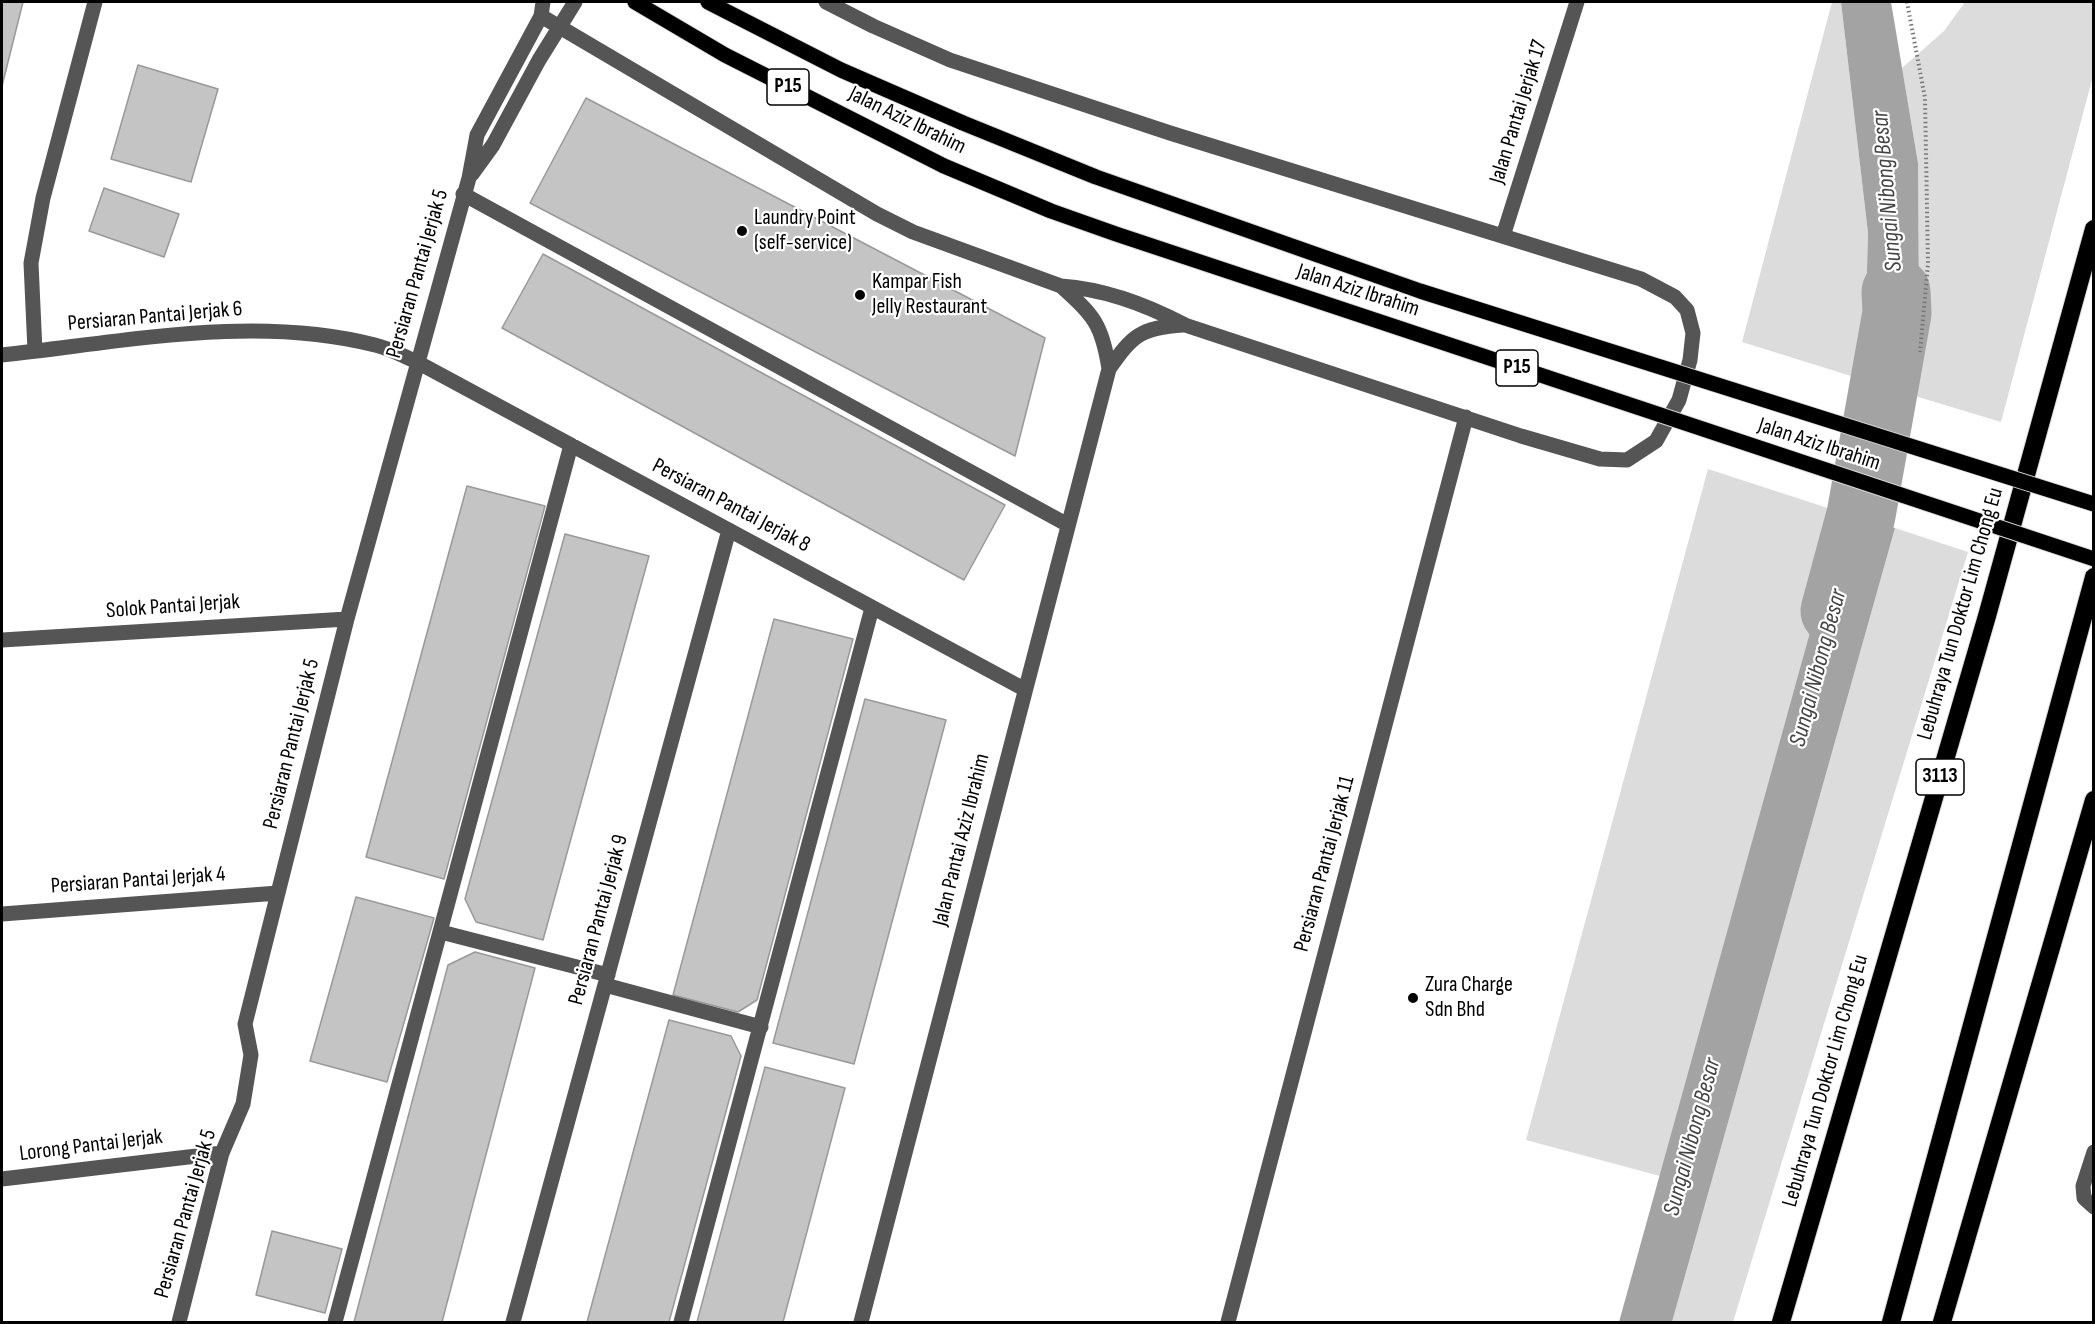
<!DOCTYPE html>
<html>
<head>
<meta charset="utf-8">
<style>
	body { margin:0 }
	#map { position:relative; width:2095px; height:1324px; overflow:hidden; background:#fff; font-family:"Sofia Sans Condensed",sans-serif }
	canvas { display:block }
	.frame { position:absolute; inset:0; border:3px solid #000; pointer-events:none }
</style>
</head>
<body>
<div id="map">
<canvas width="2095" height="1324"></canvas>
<div class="frame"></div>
</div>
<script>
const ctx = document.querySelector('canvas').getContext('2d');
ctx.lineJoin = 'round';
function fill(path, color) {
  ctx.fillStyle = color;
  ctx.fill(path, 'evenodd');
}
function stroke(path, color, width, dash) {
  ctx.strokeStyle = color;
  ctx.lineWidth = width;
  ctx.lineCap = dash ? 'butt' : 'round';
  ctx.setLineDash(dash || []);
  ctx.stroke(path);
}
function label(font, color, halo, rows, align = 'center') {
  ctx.font = font + ' "Sofia Sans Condensed",sans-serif';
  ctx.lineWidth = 4.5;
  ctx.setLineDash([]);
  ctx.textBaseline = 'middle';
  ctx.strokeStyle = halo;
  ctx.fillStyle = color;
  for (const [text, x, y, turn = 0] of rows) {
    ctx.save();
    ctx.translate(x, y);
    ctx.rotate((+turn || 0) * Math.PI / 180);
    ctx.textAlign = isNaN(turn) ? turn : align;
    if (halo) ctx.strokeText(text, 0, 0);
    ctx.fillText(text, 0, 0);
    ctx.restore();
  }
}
const green = new Path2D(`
	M1832,2H1841L1868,233L1864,380L1742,342Z
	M1965,2H2093V76L2001,422L1915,396L1919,313L1918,163L1902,68L1944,31Z
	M1708,469L1843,513L1660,1176L1526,1140Z
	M1895,528L1968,552L1733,1322H1672Z`);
const water = new Path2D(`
	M1841,2H1891L1918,163L1919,313L1915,396L1864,380L1868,233Z
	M1843,513L1895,528L1672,1322H1619Z`);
const river = new Path2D(`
	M1835,611L1861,515L1897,313L1896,292`);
const building = new Path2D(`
	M2,2H23L2,86Z
	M138,65L218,89L191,182L111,159Z
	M586,98L1045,338L1015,456L530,203Z
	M104,188L179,214L164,257L89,231Z
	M543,254L1005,505L964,580L502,328Z
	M467,486L545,506L444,879L366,857Z
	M565,534L649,556L543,940L476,922L465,899Z
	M774,619L853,639L757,1000L738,1012L673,995Z
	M865,699L946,720L854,1064L773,1043Z
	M356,897L434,918L387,1082L310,1061Z
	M475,952L535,968L442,1322H354L448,965Z
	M669,1020L731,1036L741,1056L669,1322H587Z
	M765,1067L845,1088L783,1322H697Z
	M272,1231L342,1249L325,1313L256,1295Z`);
const path = new Path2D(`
	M1907,2L1925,98L1928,264L1920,352`);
const minor = new Path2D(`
	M541,16L877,214L913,232L1061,286C1104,289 1147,305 1185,325L1521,436L1600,459L1627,460L1656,441L1679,400L1690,360L1693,333L1687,310L1675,297L1641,279L1170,133L950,60L873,26L826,2
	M472,174L493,145L539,60L575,2
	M463,194L1068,525
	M1503,236L1577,2
	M1061,286C1094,316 1102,324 1109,369
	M35,351L31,263L43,198L95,2
	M2,355C124,342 254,314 375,345C389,348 403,356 417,362L1024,689
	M2,640L347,619
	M2,914L278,893
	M441,932L608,975
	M605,985L761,1027
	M2094,1152L2083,1186L2084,1198L2094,1207
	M2,1179L222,1153
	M179,1322L222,1153L243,1104L251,1055L245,1024L347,619L469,178L477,135L541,16L543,2
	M335,1322L571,445
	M513,1322L729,530
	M681,1322L872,608
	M861,1322L1109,369C1133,335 1140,328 1183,325
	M1228,1322L1466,417`);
const major = new Path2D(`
	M635,2L725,55L944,166
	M708,2L841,70L963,123`);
const highway = new Path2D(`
	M1781,1322L1987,616L2094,229
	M1891,1322L2094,577
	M1942,1322L2094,800`);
const majorBridge = new Path2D(`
	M963,123L1096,177L1420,291L2094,504
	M944,166L1051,211L1116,234L2094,559`);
const markers = [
	[742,231,6,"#000"],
	[860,295,6,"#000"],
	[1413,998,6,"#000"]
];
const shields = [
	[788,87,42],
	[1517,368,42],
	[1940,777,48]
];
const shieldNames = [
	["P15",788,87],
	["P15",1517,368],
	["3113",1940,777]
];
const streetNames = [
	["Jalan Pantai Jerjak 17",1519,112,-73],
	["Jalan Aziz Ibrahim",907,121,26],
	["Persiaran Pantai Jerjak 5",418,274,-74],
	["Jalan Aziz Ibrahim",1358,291,18],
	["Persiaran Pantai Jerjak 6",155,317,-5],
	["Jalan Aziz Ibrahim",1819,445,18],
	["Persiaran Pantai Jerjak 8",731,506,28],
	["Solok Pantai Jerjak",173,607,-4],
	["Lebuhraya Tun Doktor Lim Chong Eu",1961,614,-74],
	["Persiaran Pantai Jerjak 5",292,744,-76],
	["Jalan Pantai Aziz Ibrahim",962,840,-76],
	["Persiaran Pantai Jerjak 11",1325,864,-75],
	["Persiaran Pantai Jerjak 4",138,881,-4],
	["Persiaran Pantai Jerjak 9",599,920,-75],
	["Lebuhraya Tun Doktor Lim Chong Eu",1826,1081,-74],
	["Lorong Pantai Jerjak",91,1146,-7],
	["Persiaran Pantai Jerjak 5",186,1214,-74]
];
const poiNames = [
	["Laundry Point",754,218],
	["(self-service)",754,243],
	["Kampar Fish",872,282],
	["Jelly Restaurant",872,307],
	["Zura Charge",1425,985],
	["Sdn Bhd",1425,1010]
];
const waterNames = [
	["Sungai Nibong Besar",1888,191,-95],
	["Sungai Nibong Besar",1819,668,-75],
	["Sungai Nibong Besar",1693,1137,-75]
];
fill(green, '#dcdcdc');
fill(water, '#a3a3a3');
stroke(river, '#a3a3a3', 69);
fill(building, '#c4c4c4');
stroke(building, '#999', 1.5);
stroke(major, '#dbdbdb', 17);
stroke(highway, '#dbdbdb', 20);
stroke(path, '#777', 4, [1.5, 3]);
stroke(minor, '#555', 15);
stroke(major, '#000', 15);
stroke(highway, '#000', 18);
stroke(majorBridge, '#dbdbdb', 17, []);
stroke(majorBridge, '#000', 15);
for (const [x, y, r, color] of markers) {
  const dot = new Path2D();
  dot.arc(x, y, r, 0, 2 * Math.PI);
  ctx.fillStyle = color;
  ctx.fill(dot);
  stroke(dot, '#fff', 2);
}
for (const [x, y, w] of shields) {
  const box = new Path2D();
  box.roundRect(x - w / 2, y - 18, w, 36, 4.5);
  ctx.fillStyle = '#fff';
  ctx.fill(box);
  stroke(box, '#000', 1.5);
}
label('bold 21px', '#000', null, shieldNames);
label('22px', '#000', '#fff', streetNames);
label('22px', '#000', '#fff', poiNames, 'left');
label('italic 24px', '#444', '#fff', waterNames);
</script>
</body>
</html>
